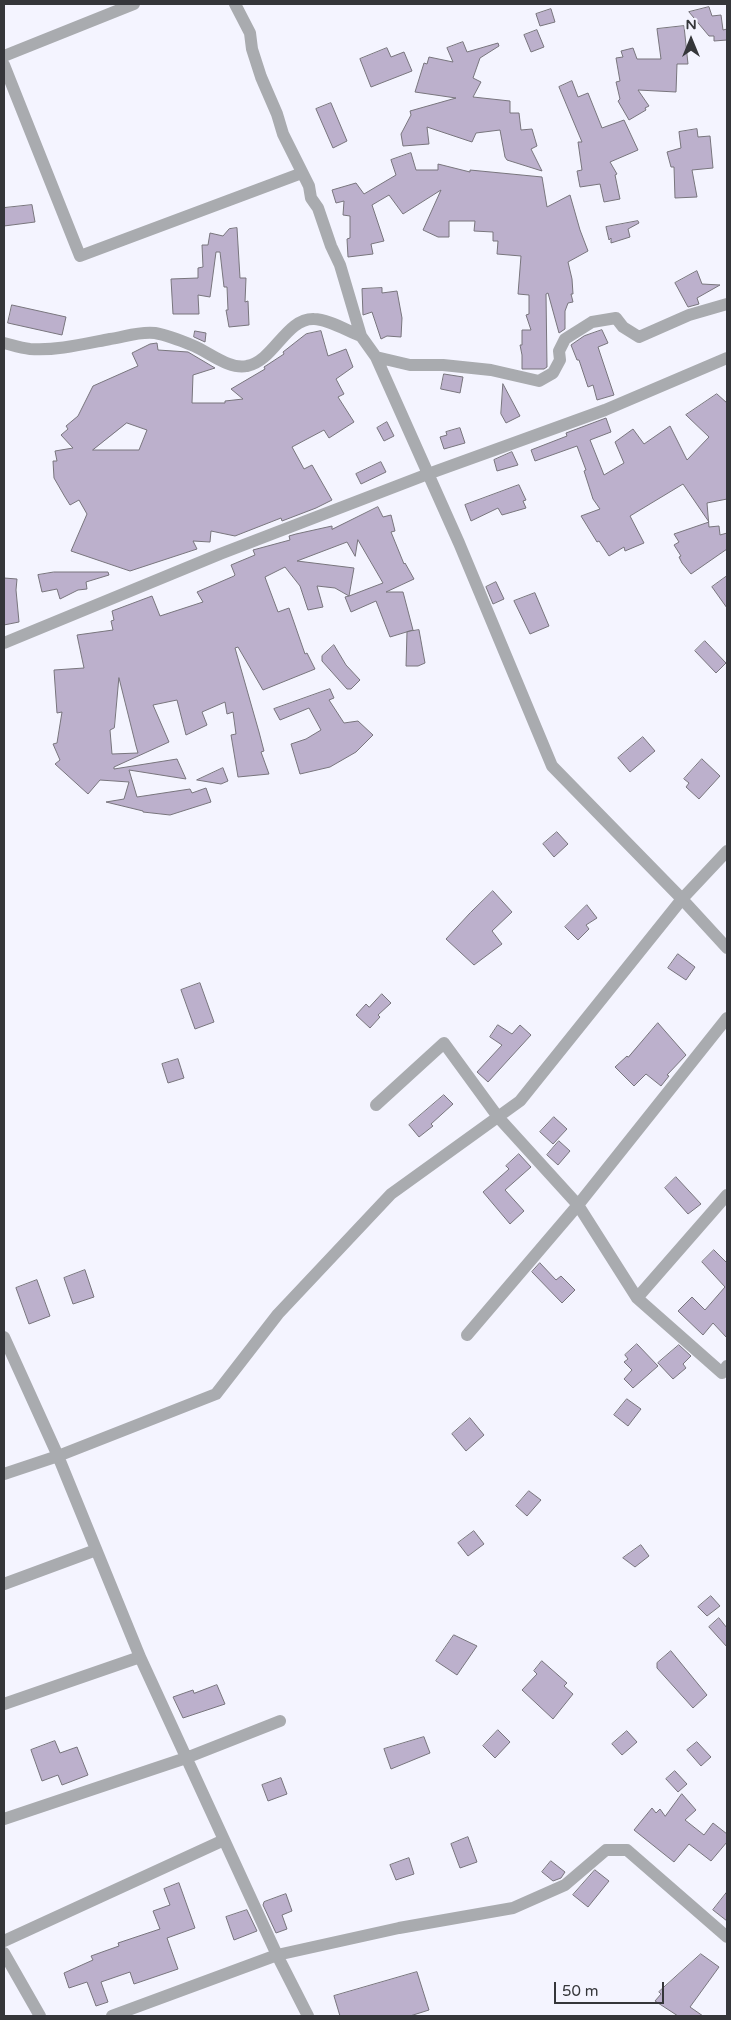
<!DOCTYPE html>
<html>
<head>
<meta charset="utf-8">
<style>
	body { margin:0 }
	#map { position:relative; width:731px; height:2020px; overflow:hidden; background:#f4f4ff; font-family:"Varela Round",sans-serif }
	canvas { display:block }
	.frame { position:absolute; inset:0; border:5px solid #35363a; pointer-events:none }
	.north { position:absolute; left:666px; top:15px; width:50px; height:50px; -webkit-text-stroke:4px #f4f4ff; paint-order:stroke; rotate:0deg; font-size:14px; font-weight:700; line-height:20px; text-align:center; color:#35363a }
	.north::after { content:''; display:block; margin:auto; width:18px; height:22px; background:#35363a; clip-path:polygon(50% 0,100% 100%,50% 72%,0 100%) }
	.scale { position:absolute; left:554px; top:1982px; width:110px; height:22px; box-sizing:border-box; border:2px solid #35363a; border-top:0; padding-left:6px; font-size:15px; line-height:18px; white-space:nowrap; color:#35363a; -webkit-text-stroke:4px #f4f4ff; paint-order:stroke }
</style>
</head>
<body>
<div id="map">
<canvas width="731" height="2020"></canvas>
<div class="frame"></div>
<div class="north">N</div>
<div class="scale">50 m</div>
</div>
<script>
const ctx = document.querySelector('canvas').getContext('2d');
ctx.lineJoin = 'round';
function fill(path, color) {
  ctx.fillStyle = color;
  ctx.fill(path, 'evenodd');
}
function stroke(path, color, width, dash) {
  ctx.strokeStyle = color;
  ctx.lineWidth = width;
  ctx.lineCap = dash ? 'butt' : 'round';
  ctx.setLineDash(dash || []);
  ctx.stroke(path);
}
const building = new Path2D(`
	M709,7L712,16L721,15L723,30L727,29V40L714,41V36H709L689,12Z
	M551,9L555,22L540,26L536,14Z
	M684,26L688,64H677L676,92L638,90L649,106L645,108L646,110L629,120L618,101L620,99L616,82L620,81L616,58L623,57L621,51L633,48L637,59H661L657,29Z
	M537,30L544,47L531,52L524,35Z
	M463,42L467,52L498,43L499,46L480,58L473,78L481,82L473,97L510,101V113H519L521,130L532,129L537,146L531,149L542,171L507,160L505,157L500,130L476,133L472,142L427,127L429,144L403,146L401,134L411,115L410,111L456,98L415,92L424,63L427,64L429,57L453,62L447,48Z
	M387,48L391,57L404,52L412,71L371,87L360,59Z
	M572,81L578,97L588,93L602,128L624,120L638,150L610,162L617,174L615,175L620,199L604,202L600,184L580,187L577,171L582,170L578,142H582L559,87Z
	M331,103L347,141L333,148L316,109Z
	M697,129L698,137L710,136L713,168L692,170L697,197L675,198L674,167H671L667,152L681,148L679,132Z
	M411,153L416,170H438V164L470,172V170L542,177L547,207L570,195L580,230L588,251L568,262L572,279L573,294H571L573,302L568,303L565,311V329L559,333L548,293L546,294L547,367L544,369H522V355L520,345H522V330H531L526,315L529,314V295L518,294L521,256L497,254L498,241H493V232L474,231L475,221H449V237H438L423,230L441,190L403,214L389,195L372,205L384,241L371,244L373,254L348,257L347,239L350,238V216L343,215L344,201L336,203L332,190L356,183L364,194L396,175L391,160Z
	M32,205L35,222L4,226V208Z
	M638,221L639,223L628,229L630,237L611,243V238L609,240L606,227Z
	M237,228L240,278H246L245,302L248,301L249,325L229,327L226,310H228L227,287H224L220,252H216L210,297L198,295L199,314H173L171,279L198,278V268L203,267L202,245H208L210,233L223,236L229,229Z
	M697,271L702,284L720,285L697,298L699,304L688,307L675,283Z
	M382,288V293L397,291L402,318L401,337L387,336L381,339L372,312L363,315L362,289Z
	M12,305L66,317L62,335L8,323Z
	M602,330L608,343L598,347L614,395L597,400L593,385L588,387L579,360H577L571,345L584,336Z
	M195,331L206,333L205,342L194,337Z
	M321,331L328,356L346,349L353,367L336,379L344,394L338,397L354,422L329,438L324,430L292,447L304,469L312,465L332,500L316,508L282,521L281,518L235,536L211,531L210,542L193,541L197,549L130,571L71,551L87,514L79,500L70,505L65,497L54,478L53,461H57L55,451L73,448L61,435L68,429L66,426L78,416L93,386L138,366L132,353L150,344L157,343L158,350L188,352L215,368L193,375L192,403H225V401L243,399L231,389L265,369L264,367L284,354L283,352L306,334ZM127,423L147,430L139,450H93Z
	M444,374L463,377L460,393L441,389Z
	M503,384L520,416L506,423L501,414Z
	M717,394L727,403V499L707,503L709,527L719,526L720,535L727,533V549L691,574L682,563L679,557L681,556L674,545L679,542L674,534L709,522L683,484L630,516L644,543L625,551L624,547L609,556L599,541L597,542L581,516L600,509L593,499L584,471L586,470L577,446L535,461L531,450L567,436L566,433L606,418L611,432L590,440L604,475L624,463L615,442L633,429L644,444L670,426L687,460L709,437L686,415Z
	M387,422L394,436L384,441L377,428Z
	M460,428L465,443L444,449L440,437L447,435L446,432Z
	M512,452L518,465L497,471L494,460Z
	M381,462L386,472L361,484L356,474Z
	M519,485L526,500L523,501L526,508L502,515L498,508L471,521L465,505Z
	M378,507L383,517L391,515L395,531L391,532L404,564L405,563L414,579L386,592H403L413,630L390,637L376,601L351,612L345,597L349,596L335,588L317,586L323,607L308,610L300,586L285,567L265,577L266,580L278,612L289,608L305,654L307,653L315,669L263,690L238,647L235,648L259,732L264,751L261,752L269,774L238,777L231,735L236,734L233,712L227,714L225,702L202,712L207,725L186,735L177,700L153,705L169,742L114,767V769L177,759L186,779L129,770L137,797L190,789L192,793L206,788L211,802L170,815L143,812V811L106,802L124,799L129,782L100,780L88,794L55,764L60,760L53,744L57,743L62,712L57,713L54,670L84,668L77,635L113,630L111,621L114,620L112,611L152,596L160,616L203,602L197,592L234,576L235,575L231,565L255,555L253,550L290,540L289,536L296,534L332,526V529ZM358,540L383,583L349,596L354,568L297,561L347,542L355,556ZM119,678L136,746L138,753L112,754L110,730L114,728Z
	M54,572H108L109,575L86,582L87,589L78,590L60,599L57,589L42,592L38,575Z
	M727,576V608L712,587Z
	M4,578L17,579L16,590L19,622L4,625Z
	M496,582L504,599L493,604L486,587Z
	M535,593L549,626L530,634L514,601Z
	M419,630L425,663L418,666H406L407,632Z
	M705,641L726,663L716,673L695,651Z
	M334,645L346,665L360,680L351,689H347L322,661V656Z
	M330,689L334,698L329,700L344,723L358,721L373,735L356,752L330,767L300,774L291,744L306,739L321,730L309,708L280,720L274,709Z
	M643,737L655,751L630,772L618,758Z
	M702,759L720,776L699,799L686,787L689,783L684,779Z
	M223,768L228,781L221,784L197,780Z
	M557,832L568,844L554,857L543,844Z
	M493,891L512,912L492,931L502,944L474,965L446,939L470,913Z
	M587,905L597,918L586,925L589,929L578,940L565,927Z
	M678,954L695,967L686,980L668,968Z
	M200,983L214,1022L195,1029L181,990Z
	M382,994L391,1003L378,1015L380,1017L370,1028L356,1015L366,1004L369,1007Z
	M658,1023L686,1055L667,1075L669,1076L661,1086L646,1074L634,1086L615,1067L627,1056L628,1057Z
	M498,1025L512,1034L520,1025L531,1035L488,1082L477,1072L502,1045L490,1037Z
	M178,1059L184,1078L168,1083L162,1064Z
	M444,1095L453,1104L431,1124L433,1126L419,1137L409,1125Z
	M554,1117L567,1129L553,1144L540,1132Z
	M559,1141L570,1151L558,1165L547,1155Z
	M519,1154L531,1167L505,1190L524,1211L510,1224L483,1192L509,1169L506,1166Z
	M676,1177L701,1204L688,1214L665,1188Z
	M714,1250L727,1263V1338L713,1323L703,1335L678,1311L692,1297L705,1310L725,1287L702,1262Z
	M540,1263L556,1280L561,1276L575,1290L562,1303L532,1272Z
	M85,1270L94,1297L73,1304L64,1278Z
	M37,1280L50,1316L29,1324L16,1288Z
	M637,1344L658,1366L633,1388L624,1379L632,1370L624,1362L628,1359L625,1355Z
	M679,1345L691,1356L683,1364L686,1368L673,1379L658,1363Z
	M627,1399L641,1409L628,1426L614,1415Z
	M470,1418L484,1435L466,1451L452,1434Z
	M529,1491L541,1500L527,1516L516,1506Z
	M474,1531L484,1544L468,1556L458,1543Z
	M641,1545L649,1556L635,1567L623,1558Z
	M711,1596L720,1606L707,1616L698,1607Z
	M719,1618L727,1628V1647L709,1627Z
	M454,1635L477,1646L457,1675L436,1661Z
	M671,1651L707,1695L693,1708L657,1668V1663Z
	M542,1661L567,1683L564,1686L573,1694L553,1719L522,1690L537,1674L534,1671Z
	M217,1685L225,1704L183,1718L173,1697L193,1690L194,1693Z
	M498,1730L510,1742L495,1758L483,1746Z
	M627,1731L637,1742L622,1755L612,1744Z
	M424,1737L430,1753L391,1769L384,1749Z
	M55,1741L60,1753L77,1747L88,1775L62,1785L58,1775L42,1781L31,1750Z
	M697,1742L711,1757L701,1766L687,1750Z
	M675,1771L687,1784L678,1792L666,1779Z
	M281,1778L287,1794L268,1801L262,1785Z
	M682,1794L696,1810L685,1820L704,1835L713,1823L727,1834V1842L711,1861L689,1844L674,1862L634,1830L652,1808L656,1813L660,1809L665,1816Z
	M468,1837L477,1862L460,1868L451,1844Z
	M409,1858L414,1874L396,1880L390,1865Z
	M551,1861L565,1872L561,1878L553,1881L542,1872Z
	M595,1870L609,1881L588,1907L573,1895Z
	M179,1883L195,1928L167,1938L178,1969L134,1984L130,1972L101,1982L108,2002L96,2006L87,1982L69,1988L64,1973L93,1960L91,1956L119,1946L118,1943L160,1929L153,1911L170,1905L164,1889Z
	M727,1892V1921L713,1910Z
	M286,1894L292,1911L282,1915L287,1929L276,1933L263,1905L264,1902Z
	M247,1910L257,1931L234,1940L226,1917Z
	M701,1954L719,1967L690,2007L703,2016H678L655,2001L661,1994L659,1992Z
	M417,1972L429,2010L410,2016H340L334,1996Z`);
const minor = new Path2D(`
	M235,4L250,33L252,49L261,77L277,114L283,134L309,186L311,198L318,208L331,246L340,265L361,336L376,357L410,365H443L491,370L539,381L553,373L560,360L559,351L565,339L592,322L616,318L623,327L639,337L689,315L727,304
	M4,56L134,4
	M4,65L80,256L302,173
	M4,343C12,345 21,348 30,349C56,351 84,344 110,339C124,337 140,331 155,333C167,335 182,341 194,346C210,353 230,370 247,366C274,361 286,318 314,319C327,319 348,331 361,336
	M4,643L220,554L428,474L605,410L727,358
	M727,851L682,899L727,948
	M376,1105L444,1043L498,1117L578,1205L637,1298L722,1373L727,1366
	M637,1298L727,1195
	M467,1335L578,1205L727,1018
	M4,1337L58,1456L140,1657L277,1955L399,1928L513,1908L565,1885L606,1850H627L727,1937
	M4,1474L58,1456L216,1394L278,1314L391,1194L520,1101L682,899L552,766L459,543L376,357
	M4,1584L96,1550
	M4,1704L140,1657
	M4,1819L186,1758L280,1721
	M4,1941L224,1840
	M4,1953L40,2016
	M112,2016L277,1955L308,2016`);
fill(building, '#bcb0cc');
stroke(building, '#78757d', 1);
stroke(minor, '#a9abaf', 12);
</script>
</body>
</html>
